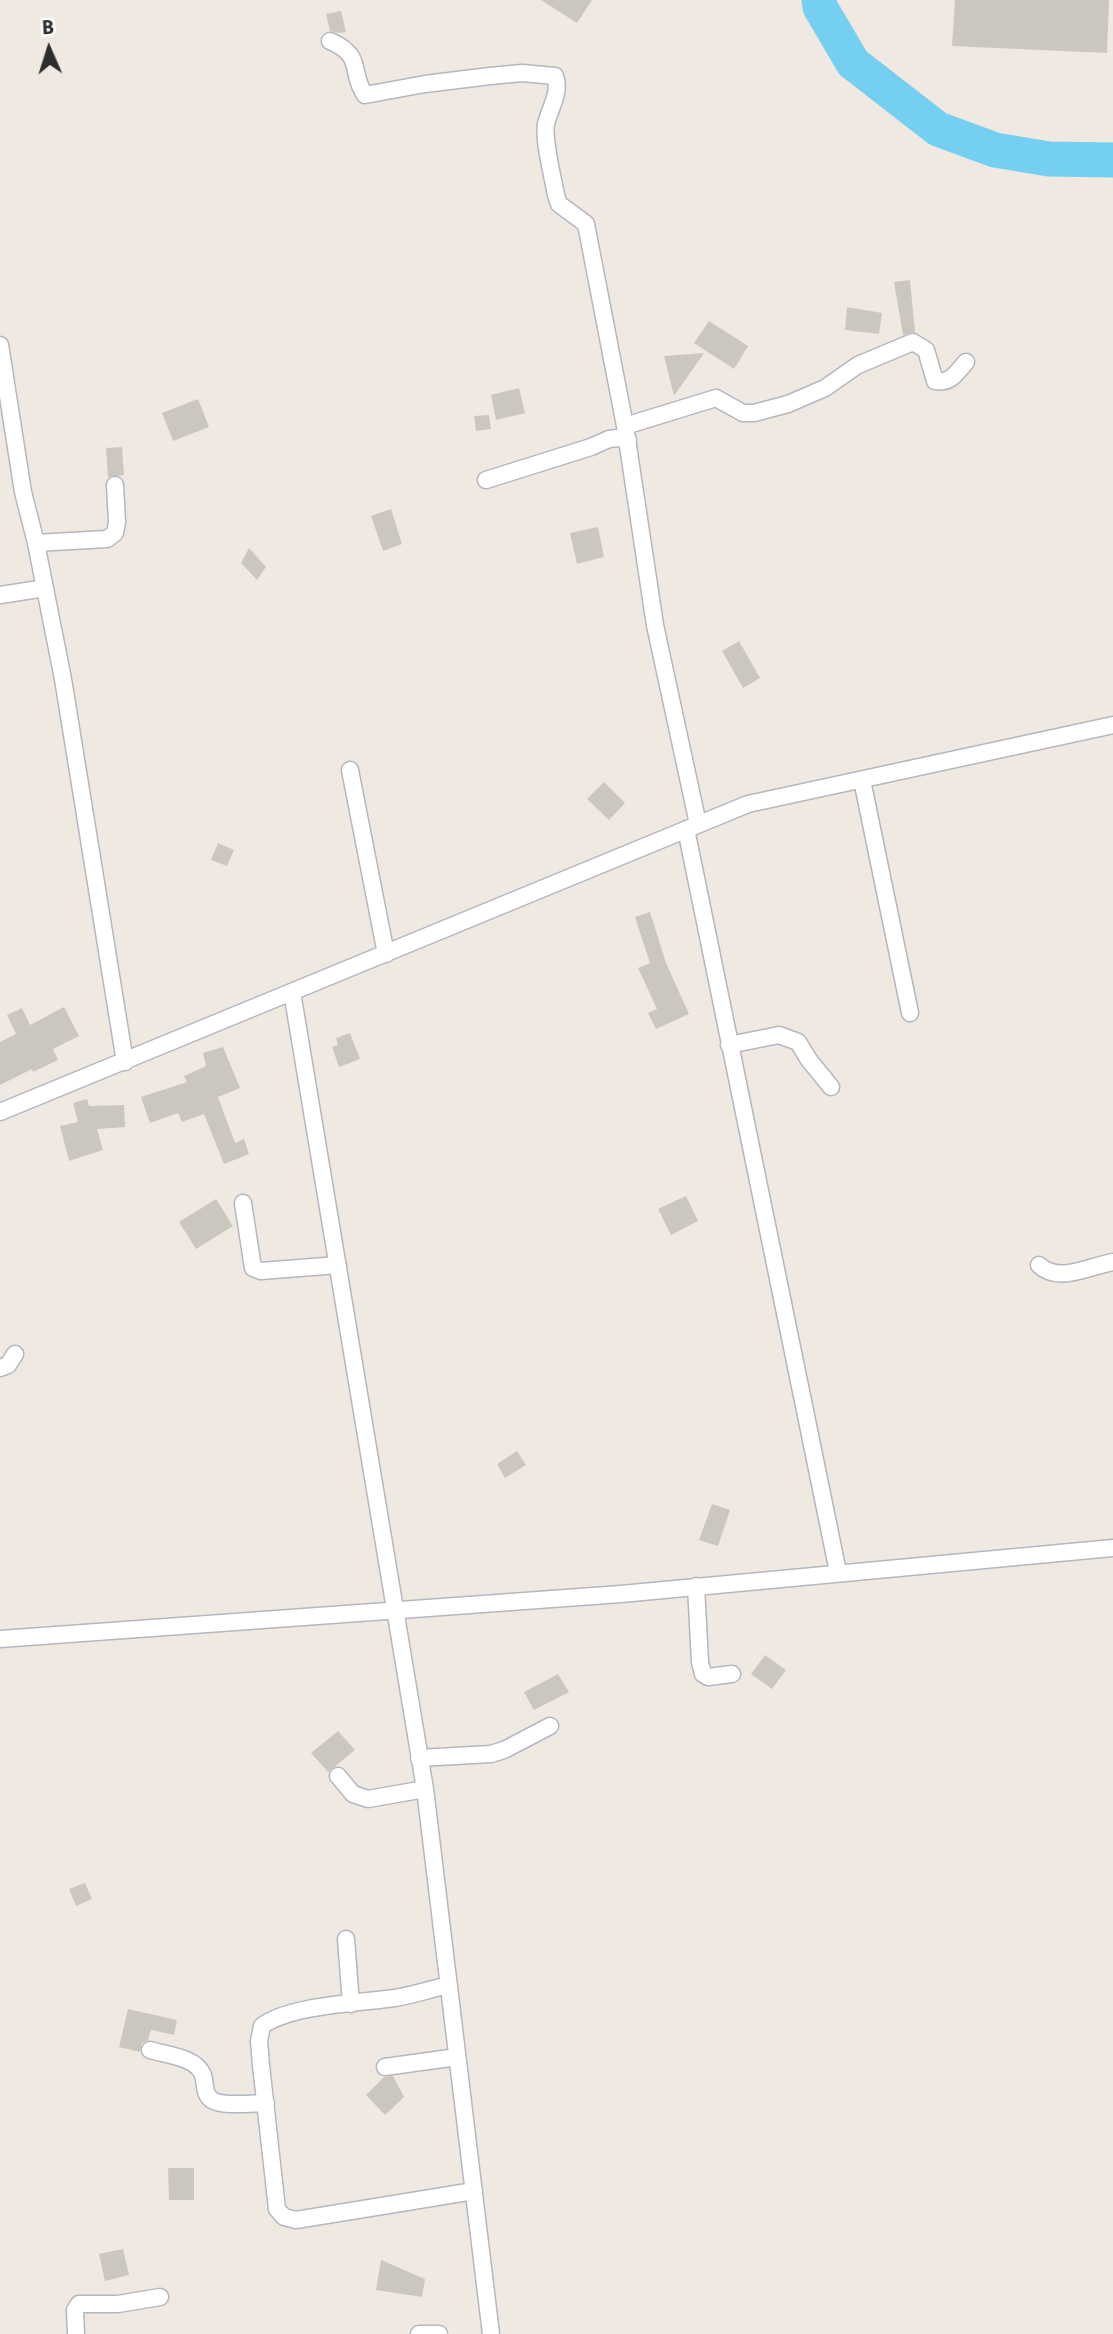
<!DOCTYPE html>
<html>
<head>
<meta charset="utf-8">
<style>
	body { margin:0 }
	#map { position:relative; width:1113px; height:2334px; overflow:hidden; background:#efe9e1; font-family:"Fira Sans",sans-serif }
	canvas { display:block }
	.north { position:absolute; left:14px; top:14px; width:70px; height:70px; -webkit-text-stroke:5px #fff; paint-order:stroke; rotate:357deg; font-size:19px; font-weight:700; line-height:28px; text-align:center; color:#2e2e2e }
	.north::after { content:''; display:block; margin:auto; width:24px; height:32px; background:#2e2e2e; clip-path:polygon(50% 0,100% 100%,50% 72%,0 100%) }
</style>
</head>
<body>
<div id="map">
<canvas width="1113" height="2334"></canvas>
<div class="north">B</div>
</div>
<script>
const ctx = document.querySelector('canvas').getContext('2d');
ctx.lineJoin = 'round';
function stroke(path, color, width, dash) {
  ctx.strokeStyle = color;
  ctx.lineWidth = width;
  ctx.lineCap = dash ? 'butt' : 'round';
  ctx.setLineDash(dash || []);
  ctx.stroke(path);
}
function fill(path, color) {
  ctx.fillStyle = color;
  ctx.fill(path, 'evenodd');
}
const river = new Path2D(`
	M819,0L820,7L853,63L938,129L995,150L1049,159L1113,160`);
const building = new Path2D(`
	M541,0H592L577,23Z
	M955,0H1109L1107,53L952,46Z
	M341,11L346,32L338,33L330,31L326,14Z
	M910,280L915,332L903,335L894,282Z
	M847,307L882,313L879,334L845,330Z
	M709,321L748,346L734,369L694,343Z
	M704,353L674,396L664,356Z
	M519,388L525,413L496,420L491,395Z
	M198,399L209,427L173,441L162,413Z
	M489,415L491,429L476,431L474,416Z
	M122,447L124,475L108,477L106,448Z
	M391,509L402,544L383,551L371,516Z
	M598,527L604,557L577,564L570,533Z
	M249,548L266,567L257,580L241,563Z
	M739,641L760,678L743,688L722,651Z
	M604,782L625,803L609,820L587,799Z
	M218,843L234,850L227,866L211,860Z
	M650,912L666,963L689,1014L656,1029L648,1013L657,1009L638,968L650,963L635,917Z
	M64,1007L79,1036L53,1049L58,1060L33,1072L32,1069L0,1085V1042L16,1034L7,1015L22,1008L30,1025Z
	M350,1033L360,1059L339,1067L332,1047L338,1045L336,1038Z
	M223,1047L240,1088L218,1097L235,1143L244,1139L249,1154L224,1164L204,1114L182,1122L178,1113L150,1123L141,1097L187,1082L184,1076L206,1066L203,1053Z
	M87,1099L89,1106L124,1105L125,1127L97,1129L103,1150L69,1161L60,1126L78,1122L73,1103Z
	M686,1196L698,1221L671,1235L658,1209Z
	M216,1199L233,1226L196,1249L179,1222Z
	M517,1451L526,1465L505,1478L497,1464Z
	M712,1504L730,1510L718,1546L699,1540Z
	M765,1655L786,1670L772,1689L751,1674Z
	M558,1674L569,1692L534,1710L524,1692Z
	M338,1731L355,1750L328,1772L311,1753Z
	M85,1883L92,1899L76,1906L69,1889Z
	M128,2009L177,2020L174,2035L151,2030L148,2040L142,2043L140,2052L119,2047Z
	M393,2076L404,2097L385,2115L366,2095L384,2077Z
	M168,2168H194V2200H169Z
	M123,2249L129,2275L105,2281L99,2254Z
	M381,2260L425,2279L422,2297L376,2290Z`);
const street = new Path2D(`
	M330,41C365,56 349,72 365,95L425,84L490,76L522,73L555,76C561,92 550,108 546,124C543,139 553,178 556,195L559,204L586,224L625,426L655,625L698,824
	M0,345L23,492L36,543L63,679L125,1062
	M625,426L716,398L743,413H754L788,404L825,388L858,365L913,342L926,350L935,381C951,384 956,373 966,362
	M486,480L591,447L609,439L617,438L628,440
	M36,543L107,539L115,533L117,522L115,485
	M0,595L45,588
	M350,770L386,954
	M862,780L910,1013
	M686,829L838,1572
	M292,992L425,1789L491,2334
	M729,1045L779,1035L798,1042L809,1060L831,1087
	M0,1112L748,804L1113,725
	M243,1203L253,1268L261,1271L338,1265
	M1039,1265C1059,1284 1089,1266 1113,1262
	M0,1368L8,1365L15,1354
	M696,1586L700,1662L703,1674L708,1677L732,1674
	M0,1639L621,1594L1113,1548
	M419,1758L491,1754L504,1750L550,1726
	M338,1776L353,1794L368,1799L425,1789
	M346,1939L351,2004
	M449,1985C431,1989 413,1995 395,1998C359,2003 290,2005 262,2026L259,2041L261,2065L277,2209L284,2217L296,2220L474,2191
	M150,2050C167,2055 196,2057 203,2075C206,2084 203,2094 212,2100C222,2107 253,2103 266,2103
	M385,2067L457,2057
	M76,2334L75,2310L79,2304H118L160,2297
	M419,2334H439`);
stroke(river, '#75cff0', 35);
fill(building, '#cbc7bf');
stroke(street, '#b4b7c1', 19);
stroke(street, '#fff', 16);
</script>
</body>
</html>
